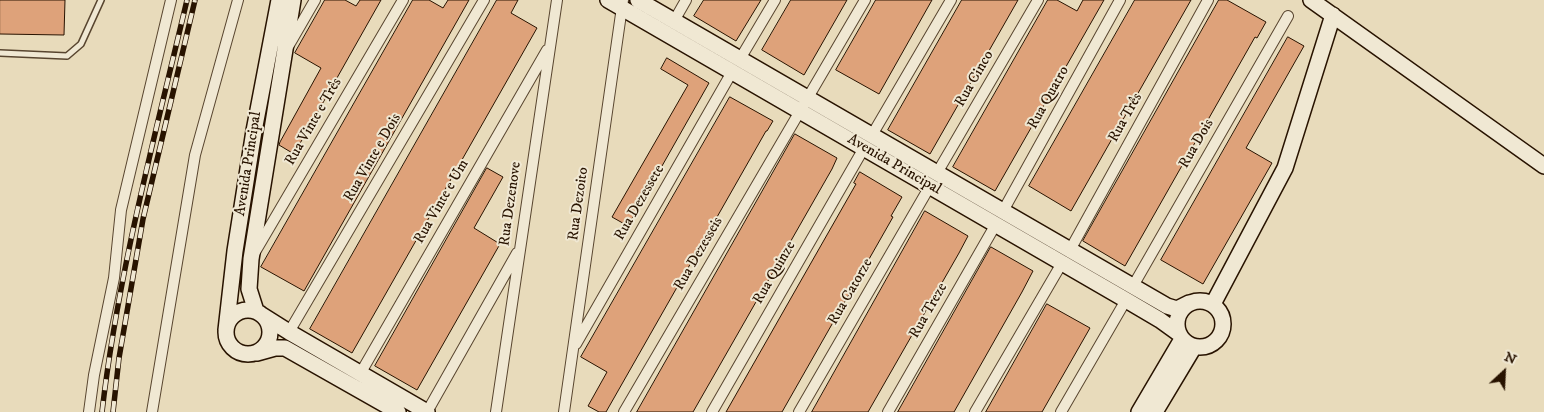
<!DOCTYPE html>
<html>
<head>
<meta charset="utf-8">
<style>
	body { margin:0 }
	#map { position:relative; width:1544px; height:412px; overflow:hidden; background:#e8dbbb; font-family:"IM FELL DW Pica",serif }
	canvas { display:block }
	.north { position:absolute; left:1479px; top:347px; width:50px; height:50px; -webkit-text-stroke:4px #f0e8d3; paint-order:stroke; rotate:25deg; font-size:14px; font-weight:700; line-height:20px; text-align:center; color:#281300 }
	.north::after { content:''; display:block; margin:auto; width:18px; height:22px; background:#281300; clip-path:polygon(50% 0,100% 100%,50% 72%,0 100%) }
</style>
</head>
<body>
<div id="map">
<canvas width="1544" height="412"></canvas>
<div class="north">N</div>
</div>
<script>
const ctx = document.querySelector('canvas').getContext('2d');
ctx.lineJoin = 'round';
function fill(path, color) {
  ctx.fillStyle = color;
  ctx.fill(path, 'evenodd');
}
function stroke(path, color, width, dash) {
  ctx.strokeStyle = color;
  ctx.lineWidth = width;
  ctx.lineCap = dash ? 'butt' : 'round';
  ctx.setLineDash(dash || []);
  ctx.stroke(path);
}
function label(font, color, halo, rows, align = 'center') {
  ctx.font = font + ' "IM FELL DW Pica",serif';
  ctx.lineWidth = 4;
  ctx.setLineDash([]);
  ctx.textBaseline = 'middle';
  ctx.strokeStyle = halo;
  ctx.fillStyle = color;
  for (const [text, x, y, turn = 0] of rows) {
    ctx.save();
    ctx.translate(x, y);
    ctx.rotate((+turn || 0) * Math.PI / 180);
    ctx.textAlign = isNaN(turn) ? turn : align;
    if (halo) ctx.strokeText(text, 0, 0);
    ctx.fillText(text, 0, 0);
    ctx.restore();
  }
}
const building = new Path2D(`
	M0,0H65L64,35L0,34Z
	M325,0H345L356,6L360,0H381L294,154L279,145L280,142L321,68L295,53Z
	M413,0H429L443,8L448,0H469L304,291L261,267Z
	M497,0H518L511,13L537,28L352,353L310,329Z
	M704,0H761L736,41L694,16Z
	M791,0H847L804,75L762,50Z
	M876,0H932L879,94L836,70Z
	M962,0H1018L930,154L888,130Z
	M1048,0H1057L1077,11L1083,0H1104L995,191L953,167Z
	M1135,0H1191L1071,211L1029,186Z
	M1219,0H1227L1266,22L1257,38L1255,37L1125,266L1083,241Z
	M1288,37L1304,46L1246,148L1272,163L1203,284L1161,260Z
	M667,58L709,83L628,226L612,217L688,85L661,69Z
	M730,97L773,121L767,131H766L606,412H599L588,406L607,372L581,357Z
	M795,134L837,158L832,169L693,412H637Z
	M487,168L503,177L474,228L500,244L417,390L375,366Z
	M860,172L902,197L891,216L893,217L782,412H726L856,184L854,183Z
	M925,211L968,236L959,253L868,412H812Z
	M991,247L1033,271L1022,292L954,412H898Z
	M1047,304L1090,328L1042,412H986Z`);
const lane = new Path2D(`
	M0,53L67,56L81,44L101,0`);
const street = new Path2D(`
	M674,21L686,0
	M289,45L315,0
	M740,59L775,0
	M872,135L951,0
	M937,173L1038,0
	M1003,211L1120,0
	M1070,250L1208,0
	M255,252L403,0
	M1133,286L1288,16
	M289,332L484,0
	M576,344L732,72
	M360,374L547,50
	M89,412L94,375L114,278L121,210L171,0
	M152,412L195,155L238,0
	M427,412L517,253
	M496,412L557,0
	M564,412L623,0
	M624,412L865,0
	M712,412L864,148
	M799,412L930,186
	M888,412L996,224
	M975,412L1062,263
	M1061,412L1126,300`);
const secondary = new Path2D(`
	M608,0L1126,300L1160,320L1178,333
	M638,0L1167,306L1177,309L1189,303
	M1311,0L1544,166
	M1177 324a23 23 0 1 1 46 0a23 23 0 1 1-46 0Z
	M1213,304L1285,168L1333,15
	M226 332a22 22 0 1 1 44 0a22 22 0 1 1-44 0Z
	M256,311L249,289L251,259L293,0
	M262,315L289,332L427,412
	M226,330L235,251L254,131L279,0
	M257,353L275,348H285L398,412
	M1139,412L1182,339
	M1155,412L1194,347`);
const rail = new Path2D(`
	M102,412C118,273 155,136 187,0
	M113,412L119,358L143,219L195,0`);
const streetNames = [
	["Rua Cinco",975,79,-60],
	["Rua Quatro",1049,98,-61],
	["Rua Três",1126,118,-61],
	["Rua Vinte e Três",314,122,-60],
	["Rua Dois",1197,144,-60],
	["Rua Vinte e Dois",373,158,-60],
	["Avenida Principal",249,164,-81],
	["Avenida Principal",894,165,30],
	["Rua Vinte e Um",442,202,-60],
	["Rua Dezessete",640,203,-60],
	["Rua Dezenove",511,204,-82],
	["Rua Dezoito",579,204,-82],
	["Rua Dezesseis",699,254,-60],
	["Rua Quinze",775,273,-60],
	["Rua Catorze",851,292,-60],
	["Rua Treze",929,311,-60]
];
fill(building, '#dea27a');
stroke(building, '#281300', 1);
stroke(lane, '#58452f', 8);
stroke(street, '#58452f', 12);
stroke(secondary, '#281300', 18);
stroke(lane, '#f0e8d3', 5);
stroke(street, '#f0e8d3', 10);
stroke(secondary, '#f0e8d3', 15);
stroke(rail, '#281300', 5.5);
stroke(rail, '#f0e8d3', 4, [11]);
label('15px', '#281300', '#f0e8d3', streetNames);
</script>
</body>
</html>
